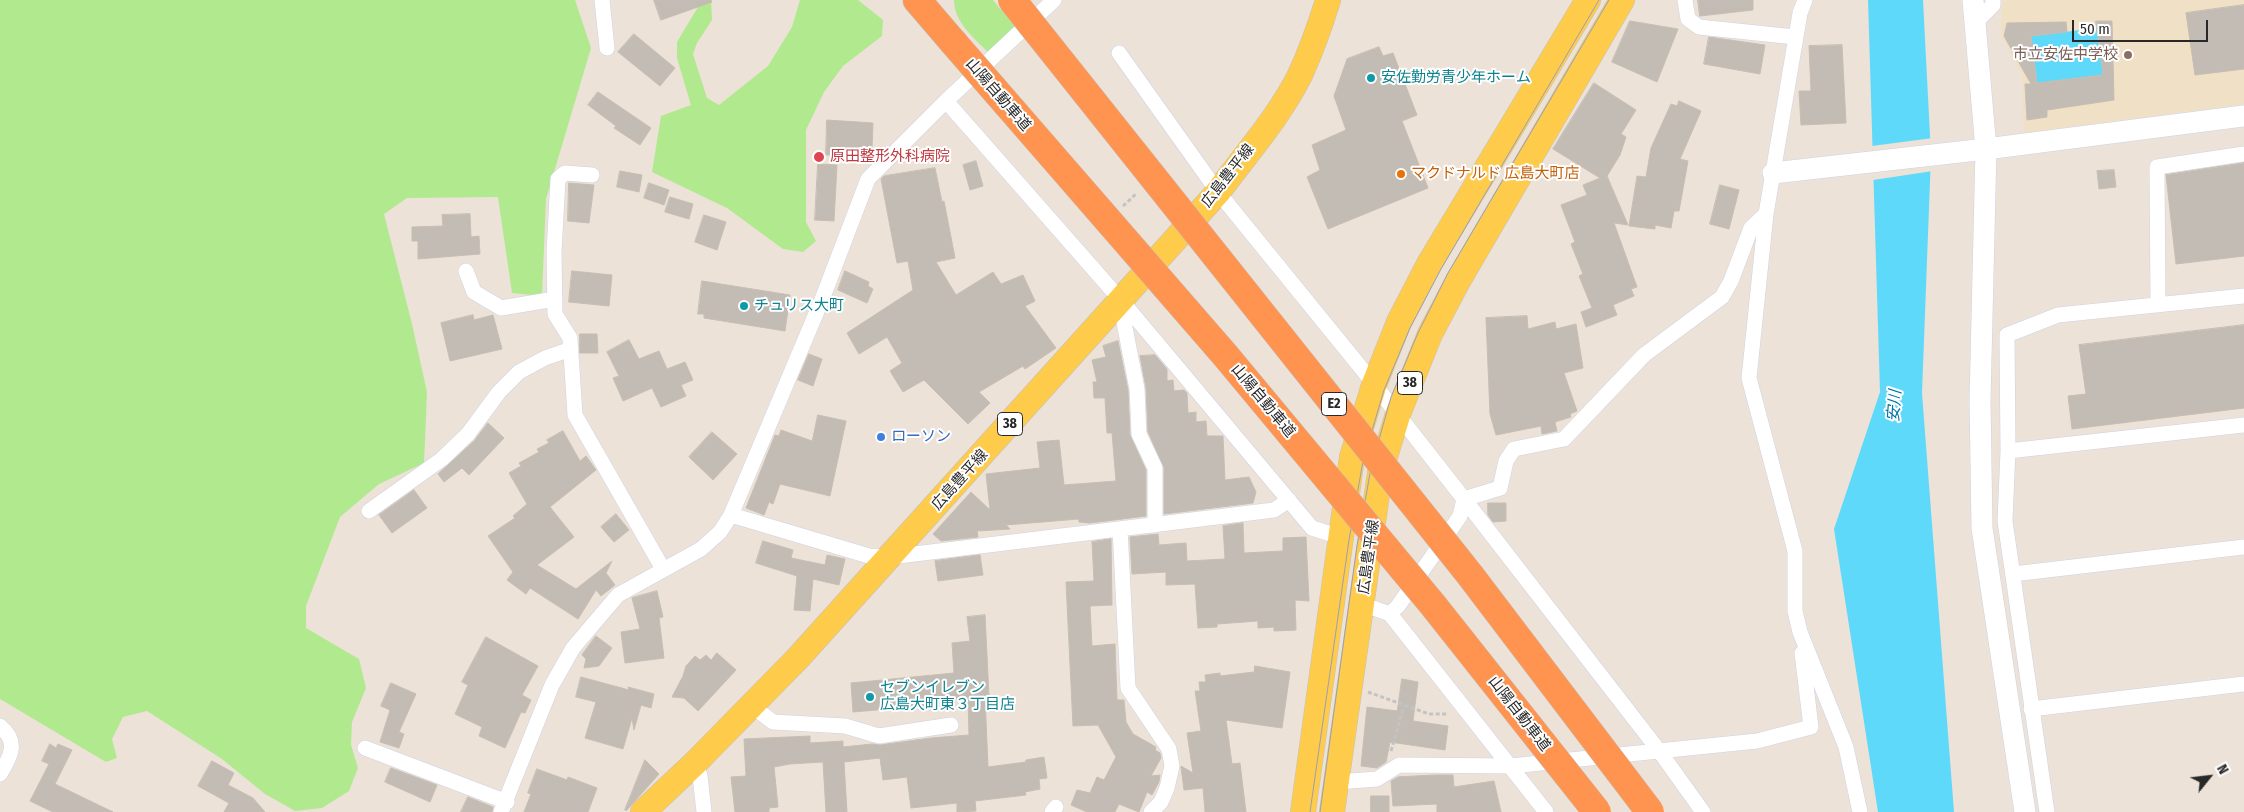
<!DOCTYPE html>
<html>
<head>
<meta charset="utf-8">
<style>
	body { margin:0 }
	#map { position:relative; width:2244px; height:812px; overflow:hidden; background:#ece2d8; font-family:"Fira Sans Condensed",sans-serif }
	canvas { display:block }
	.north { position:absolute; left:2184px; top:752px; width:50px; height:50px; -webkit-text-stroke:4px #fff; paint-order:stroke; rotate:61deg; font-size:14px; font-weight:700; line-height:20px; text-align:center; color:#282828 }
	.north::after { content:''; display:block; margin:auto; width:18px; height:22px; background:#282828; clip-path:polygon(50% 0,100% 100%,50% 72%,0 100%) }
	.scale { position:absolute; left:2072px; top:20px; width:136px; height:22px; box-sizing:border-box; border:2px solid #282828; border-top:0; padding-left:6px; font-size:15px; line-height:18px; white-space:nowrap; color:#282828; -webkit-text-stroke:4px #fff; paint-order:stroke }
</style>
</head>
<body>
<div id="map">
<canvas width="2244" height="812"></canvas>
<div class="north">N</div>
<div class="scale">50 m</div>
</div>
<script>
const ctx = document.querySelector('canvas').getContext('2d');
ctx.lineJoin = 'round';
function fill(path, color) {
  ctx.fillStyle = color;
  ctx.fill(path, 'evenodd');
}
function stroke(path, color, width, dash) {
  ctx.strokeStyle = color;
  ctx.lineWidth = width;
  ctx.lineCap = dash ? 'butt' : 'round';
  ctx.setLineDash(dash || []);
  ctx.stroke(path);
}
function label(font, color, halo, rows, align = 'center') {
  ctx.font = font + ' "Fira Sans Condensed","Noto Sans JP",sans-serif';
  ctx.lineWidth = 4;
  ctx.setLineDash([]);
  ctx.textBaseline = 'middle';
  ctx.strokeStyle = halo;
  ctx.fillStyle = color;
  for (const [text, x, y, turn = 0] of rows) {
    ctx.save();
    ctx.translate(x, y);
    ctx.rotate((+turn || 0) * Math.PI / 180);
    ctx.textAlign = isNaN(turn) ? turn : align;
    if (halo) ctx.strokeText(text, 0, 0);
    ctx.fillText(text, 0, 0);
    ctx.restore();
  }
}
const education = new Path2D(`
	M2002,0H2244V104L2024,133L2022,75L2001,35Z`);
const green = new Path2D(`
	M0,0H575L591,48L546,199L542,296L512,293L498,197L407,198L384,214L412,324L427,392L424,463L379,484L340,517L306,606V628L359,659L366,688L352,722L351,745L358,768L349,791L322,808L295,811L265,794L222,759L147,711L123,717L112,739L117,758L106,762L0,699Z
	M697,0H711L712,20L697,43L693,54L707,98L719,105L768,66L792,27L800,0H858L883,20L882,36L843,66L824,92L806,130V222L816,241L803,252L783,249L727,208L652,172L661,116L691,105L677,58V42L698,7Z
	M954,0H993L1017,29L989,53C974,38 954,22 954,0Z`);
const water = new Path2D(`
	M1868,0H1923L1931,155L1922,393L1954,812H1878L1834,529L1880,392Z
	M2097,28L2103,75L2037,83L2031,36Z`);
const pier = new Path2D(`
	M1933,138V171L1873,180L1872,146Z`);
const building = new Path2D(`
	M654,0H711L712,2L661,20Z
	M1698,0H1753V10L1700,16Z
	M2244,5V69L2195,75L2186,13Z
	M1630,21L1678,29L1657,82L1612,62Z
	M2096,21H2112L2114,100L2047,110V117L2027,120L2025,84H2031L2004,36L2007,23L2066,22L2067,32L2031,36L2037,83L2103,75Z
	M634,34L675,68L660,86L618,52Z
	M1709,37L1765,45L1760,74L1704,64Z
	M1842,45L1846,123L1801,125L1799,91H1811L1809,46Z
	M1379,47L1383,56L1393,53L1417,115L1402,121L1428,188L1328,229L1307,177L1320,170L1312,145L1346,130L1334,96L1347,59Z
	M1594,83L1636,110L1621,134L1626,137L1620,155L1607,176L1628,225L1614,223L1637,287L1631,289L1634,296L1613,305L1617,315L1586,327L1581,312L1592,308L1579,276L1583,274L1571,244L1575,242L1561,205L1587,195L1583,185L1600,178L1553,149Z
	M598,92L651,128L640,145L614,128L616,126L588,105Z
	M1679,101L1701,111L1680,159L1688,161L1679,211H1674L1671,228L1655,225V229L1629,226L1637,176L1646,177L1651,148L1671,104L1677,106Z
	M827,120L873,123L872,149L841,150V155H826Z
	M976,161L983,186L970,190L963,165Z
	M2244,163V256L2176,264L2166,175Z
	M818,164L837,165L834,221L815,220Z
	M935,168L942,202L944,201L955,258L936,262L956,295L993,272L1001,284L1023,275L1035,301L1025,306L1056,348L1025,369L1023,366L979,392L990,403L968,424L924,380L903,392L890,371L902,363L887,337L859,354L847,333L913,290L908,261L897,263L881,179L884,176Z
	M2114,170L2116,187L2099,189L2097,171Z
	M620,171L642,175L639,192L617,187Z
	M569,183L594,185L589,223L568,221Z
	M649,183L669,190L664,205L644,198Z
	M1720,185L1739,190L1729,229L1710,224Z
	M670,197L693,204L689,219L665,212Z
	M470,214L471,237L479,236L480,254L418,259V241H412V227L443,226L442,215Z
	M704,215L726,222L717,250L695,242Z
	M572,271L612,275L609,306L569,302Z
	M845,271L869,282L868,286L873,289L867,303L838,290Z
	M702,281L790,295L785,331L704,318V314H698Z
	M473,315L474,320L493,315L502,349L450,361L441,323Z
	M1527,316L1528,329L1555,322L1556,329L1576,324L1583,368L1564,373L1577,411L1570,414L1571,417L1555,422L1557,431L1542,434L1541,426L1496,435L1490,414L1486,318Z
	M2244,325V408L2072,429L2068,396L2086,394L2079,345Z
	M580,334H597L598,353H580Z
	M629,340L639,359L659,351L667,369L685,362L693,380L681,385L686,396L661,407L652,388L623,401L613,378L619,376L607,352Z
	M1118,341L1128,390L1130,435L1146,470V516L1090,523L1079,522V519L1006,525L1010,529L977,531L978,537L941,541L933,534L971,492L990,510L986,474L1040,468L1037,442L1059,440L1064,485L1116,481L1112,433H1107L1105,398H1094L1093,382H1097L1092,360L1106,357L1103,346Z
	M809,354L822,359L813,386L798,380Z
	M1155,355L1167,369V381L1173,380L1174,391L1184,390L1187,393L1188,413L1196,412V422L1206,421L1207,436H1223L1225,480L1249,477L1256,492L1253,503L1164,514V468L1148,432L1146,388L1140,356Z
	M818,415L846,421L830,496L780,484L773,504L769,502L764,515L746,508L775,435L779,436L781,430L812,441Z
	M488,423L504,438L469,475L462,468L444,482L438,474L474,441Z
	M563,431L580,461L586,456L596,470L550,507L574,537L537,565L576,589L612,561L606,573L615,585L601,596L596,590L578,619L530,588L526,594L507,580L513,572L488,536L515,518L513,516L527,504L509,473L521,466L519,463L539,452L537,449L549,443L547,440Z
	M712,432L737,454L713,480L689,457Z
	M414,490L427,508L392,533L379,515Z
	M1488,503H1506V521L1493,522L1488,515Z
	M616,514L629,530L614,542L601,527Z
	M1243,523L1244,553L1283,551V538L1306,537L1309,601L1295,600L1296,630L1274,631V627L1258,628V621L1217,624V627L1198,628L1195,584L1166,585V572L1132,574L1130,537L1158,534L1159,545L1186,543L1187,561L1225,559L1223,526Z
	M1111,539L1112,605L1090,606L1092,646L1115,644L1117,700H1124L1126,722L1133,734L1156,747L1155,750L1160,753L1161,758L1151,776L1160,775L1159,782L1152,795L1147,792L1139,812L1119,804L1115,812H1087L1071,805L1077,790L1090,793L1097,777L1104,780L1116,757L1098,725L1073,726L1066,582L1094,581L1092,542Z
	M763,541L793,550L791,558L825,565L827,555L845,559L839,585L813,579L810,611L794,610L797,576L756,563Z
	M980,555L983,575L938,581L935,561Z
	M657,591L663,617L659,618L664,658L625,663L621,632L640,629L632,598Z
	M985,615L989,696H985L988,767L1026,762V760L1044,757L1047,778L1039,779L1040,789L1025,792L1026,795L975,801L976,811L957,812V803L911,808L907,777L883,780L880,758L844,762L847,812H826L823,762L790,764L774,767L778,807L769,808V812H735L731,777L746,776L744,739L810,736V743L843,741V747L872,744L880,745L931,738L969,735L968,699L934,701V705L853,712L851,683L954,673L952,643L970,641L967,617Z
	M596,636L612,648L599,666L584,668L586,659L582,655Z
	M486,637L538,666L522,695L531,700L525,713L521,712L505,748L479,736L482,727L455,714L468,685L462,682Z
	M717,653L736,670L698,711L684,698L672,697L683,676L686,666L695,656L700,660L706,655L711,660Z
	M1255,666L1290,672L1282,728L1226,720L1232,764L1240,763L1246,812H1205L1203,788L1184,790L1181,767V766L1193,773L1187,733L1201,731L1195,691H1200L1199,682H1206L1205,675L1220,673V676L1254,672Z
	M581,677L629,690L628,687L654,694L651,708L641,705L634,730L632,718L623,749L585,738L596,702L576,697Z
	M1402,679L1418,682L1413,721L1448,726L1445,750L1390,742L1386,762L1377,768L1361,766L1367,707L1397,711Z
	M391,683L416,694L399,732L404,734L399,748L380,742L390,710L381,706Z
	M50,744L56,748L58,744L72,750L55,784L113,812H53L30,801L49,764L42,761Z
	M645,760L659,774L626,811L625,810Z
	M212,761L234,773L228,785L253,798L265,812H224L229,803L198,786Z
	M391,768L437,785L430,802L385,782Z
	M537,769L567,780L568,777L597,788L588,812H524L531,794L528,793Z
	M1435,775H1453L1454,787L1494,781L1501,812H1437V804L1393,806L1391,781L1398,777Z
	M1371,796H1389V812H1371Z
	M468,797L493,807L492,812H461Z`);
const path = new Path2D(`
	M1123,206L1137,193
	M1368,692L1429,714H1448
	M1391,751L1404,706`);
const street = new Path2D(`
	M602,0L607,48
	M1685,0L1688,19L1699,27L1795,37
	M1805,0L1800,13L1766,214L1749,378L1795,551V611L1800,632L1846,747L1860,812
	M1975,23L1993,5V0
	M1119,53L1218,192L1362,369L1464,499L1660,752L1703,812
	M946,101L1126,306L1312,528L1340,537
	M592,175L565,173L558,179L554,252L555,314L570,338L575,415L663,569
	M466,271L474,292L501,308L555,299
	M1120,302L1137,389L1139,434L1155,468V525
	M2158,305L2157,167L2244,154
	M2008,451L2244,425
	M1464,499L1500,488L1506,461L1514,449L1564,439L1644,355L1722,297L1731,281L1751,228L1766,214
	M369,511L442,459L468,434L499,392L519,372L545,358L571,349
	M731,515L869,556L890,557L1274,510L1289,500
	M1120,529L1128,688L1169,749L1172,766L1167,788L1161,802L1151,812
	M2013,574L2244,547
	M1362,604L1390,614L1546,812
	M1390,614L1398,606L1460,516L1464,499
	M752,706L773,722L845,726L879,736L951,725
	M2031,709L2244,684
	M0,726C19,742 11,756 0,774
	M365,748L507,802
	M695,763L700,776L704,812
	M1337,782L1377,779L1399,765L1511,766L1757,741L1811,727L1802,653
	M501,812L552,685L573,648L618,595L701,549L720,532L731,515L823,297L868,179L946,101L1054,0
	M1052,812L1056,807
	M2047,812L2005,521L2008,451L2007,335L2058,315L2244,296`);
const secondary = new Path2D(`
	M1973,0L1986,149L1980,401L1982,528L2025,812
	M1773,173L1986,149L2244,116`);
const primary = new Path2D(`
	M643,812L695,763L798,658L1218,192C1246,154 1279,117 1300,75C1311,51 1320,26 1328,0
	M1303,812L1352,457L1374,385L1399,322L1429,264L1588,0
	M1332,812L1380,473L1398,414L1430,334L1458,281L1622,0`);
const highway = new Path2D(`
	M917,0L953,42`);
const tram = new Path2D(`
	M1310,812L1349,540L1363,461L1384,390L1410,328L1441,269L1599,0
	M1320,812L1357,546L1371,468L1391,397L1418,333L1448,273L1609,0`);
const highwayBridge = new Path2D(`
	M1012,0L1470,575L1650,812
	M953,42L1225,355L1433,605L1597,812`);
const markers = [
	[2128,55,5,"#8d6e63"],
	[1371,78,5,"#0f9aa8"],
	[819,157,6,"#e0444e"],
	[1401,174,5,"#e8710a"],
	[744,306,5,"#0f9aa8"],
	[881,437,5,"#3f7fe0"],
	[870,697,5,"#0f9aa8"]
];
const shields = [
	[1410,383,25],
	[1334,404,25],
	[1010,424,25]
];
const shieldNames = [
	["38",1410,383],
	["E2",1334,404],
	["38",1010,424]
];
const educationNames = [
	["市立安佐中学校",2118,55]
];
const cultureNames = [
	["安佐勤労青少年ホーム",1381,78],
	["チュリス大町",754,306],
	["セブンイレブン",880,688],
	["広島大町東３丁目店",880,705]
];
const streetNames = [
	["山陽自動車道",998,95,49],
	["広島豊平線",1228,176,-52],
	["山陽自動車道",1263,401,50],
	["広島豊平線",960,480,-48],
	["広島豊平線",1369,557,-82],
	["山陽自動車道",1519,714,52]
];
const healthNames = [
	["原田整形外科病院",830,157]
];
const foodNames = [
	["マクドナルド 広島大町店",1411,174]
];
const shopNames = [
	["ローソン",891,437]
];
const waterNames = [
	["安川",1895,406,-86]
];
fill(education, '#f0e0c5');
fill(green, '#b1e98e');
fill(water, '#5fd9fa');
fill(pier, '#ece2d8');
fill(building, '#c3bcb5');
stroke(building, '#c7beb1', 1);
stroke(street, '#cdd2e3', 16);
stroke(secondary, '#cdd2e3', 22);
stroke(primary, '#c3c3c3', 26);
stroke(highway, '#c3c3c3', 29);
stroke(path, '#c3c3c3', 3, [4, 2.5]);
stroke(street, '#fff', 15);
stroke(secondary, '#fff', 21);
stroke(primary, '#fecb4b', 25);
stroke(highway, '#ff9350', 28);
stroke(tram, '#9a9fb5', 1);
stroke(highwayBridge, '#c3c3c3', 29, []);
stroke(highwayBridge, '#ff9350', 28);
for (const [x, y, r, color] of markers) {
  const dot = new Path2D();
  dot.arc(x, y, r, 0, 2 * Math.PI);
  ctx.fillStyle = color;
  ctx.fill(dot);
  stroke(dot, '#fff', 2);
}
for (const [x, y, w] of shields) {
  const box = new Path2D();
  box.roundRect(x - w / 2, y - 11.5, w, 23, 4);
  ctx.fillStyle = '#fff';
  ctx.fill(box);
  stroke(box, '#282828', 1);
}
label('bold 14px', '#282828', null, shieldNames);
label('15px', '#785e54', '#fff', educationNames, 'right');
label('15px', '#0d838f', '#fff', cultureNames, 'left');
label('15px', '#282828', '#fff', streetNames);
label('15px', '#be3a42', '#fff', healthNames, 'left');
label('15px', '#c56008', '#fff', foodNames, 'left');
label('15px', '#366cbe', '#fff', shopNames, 'left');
label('italic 16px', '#0074a3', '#fff', waterNames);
</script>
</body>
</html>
